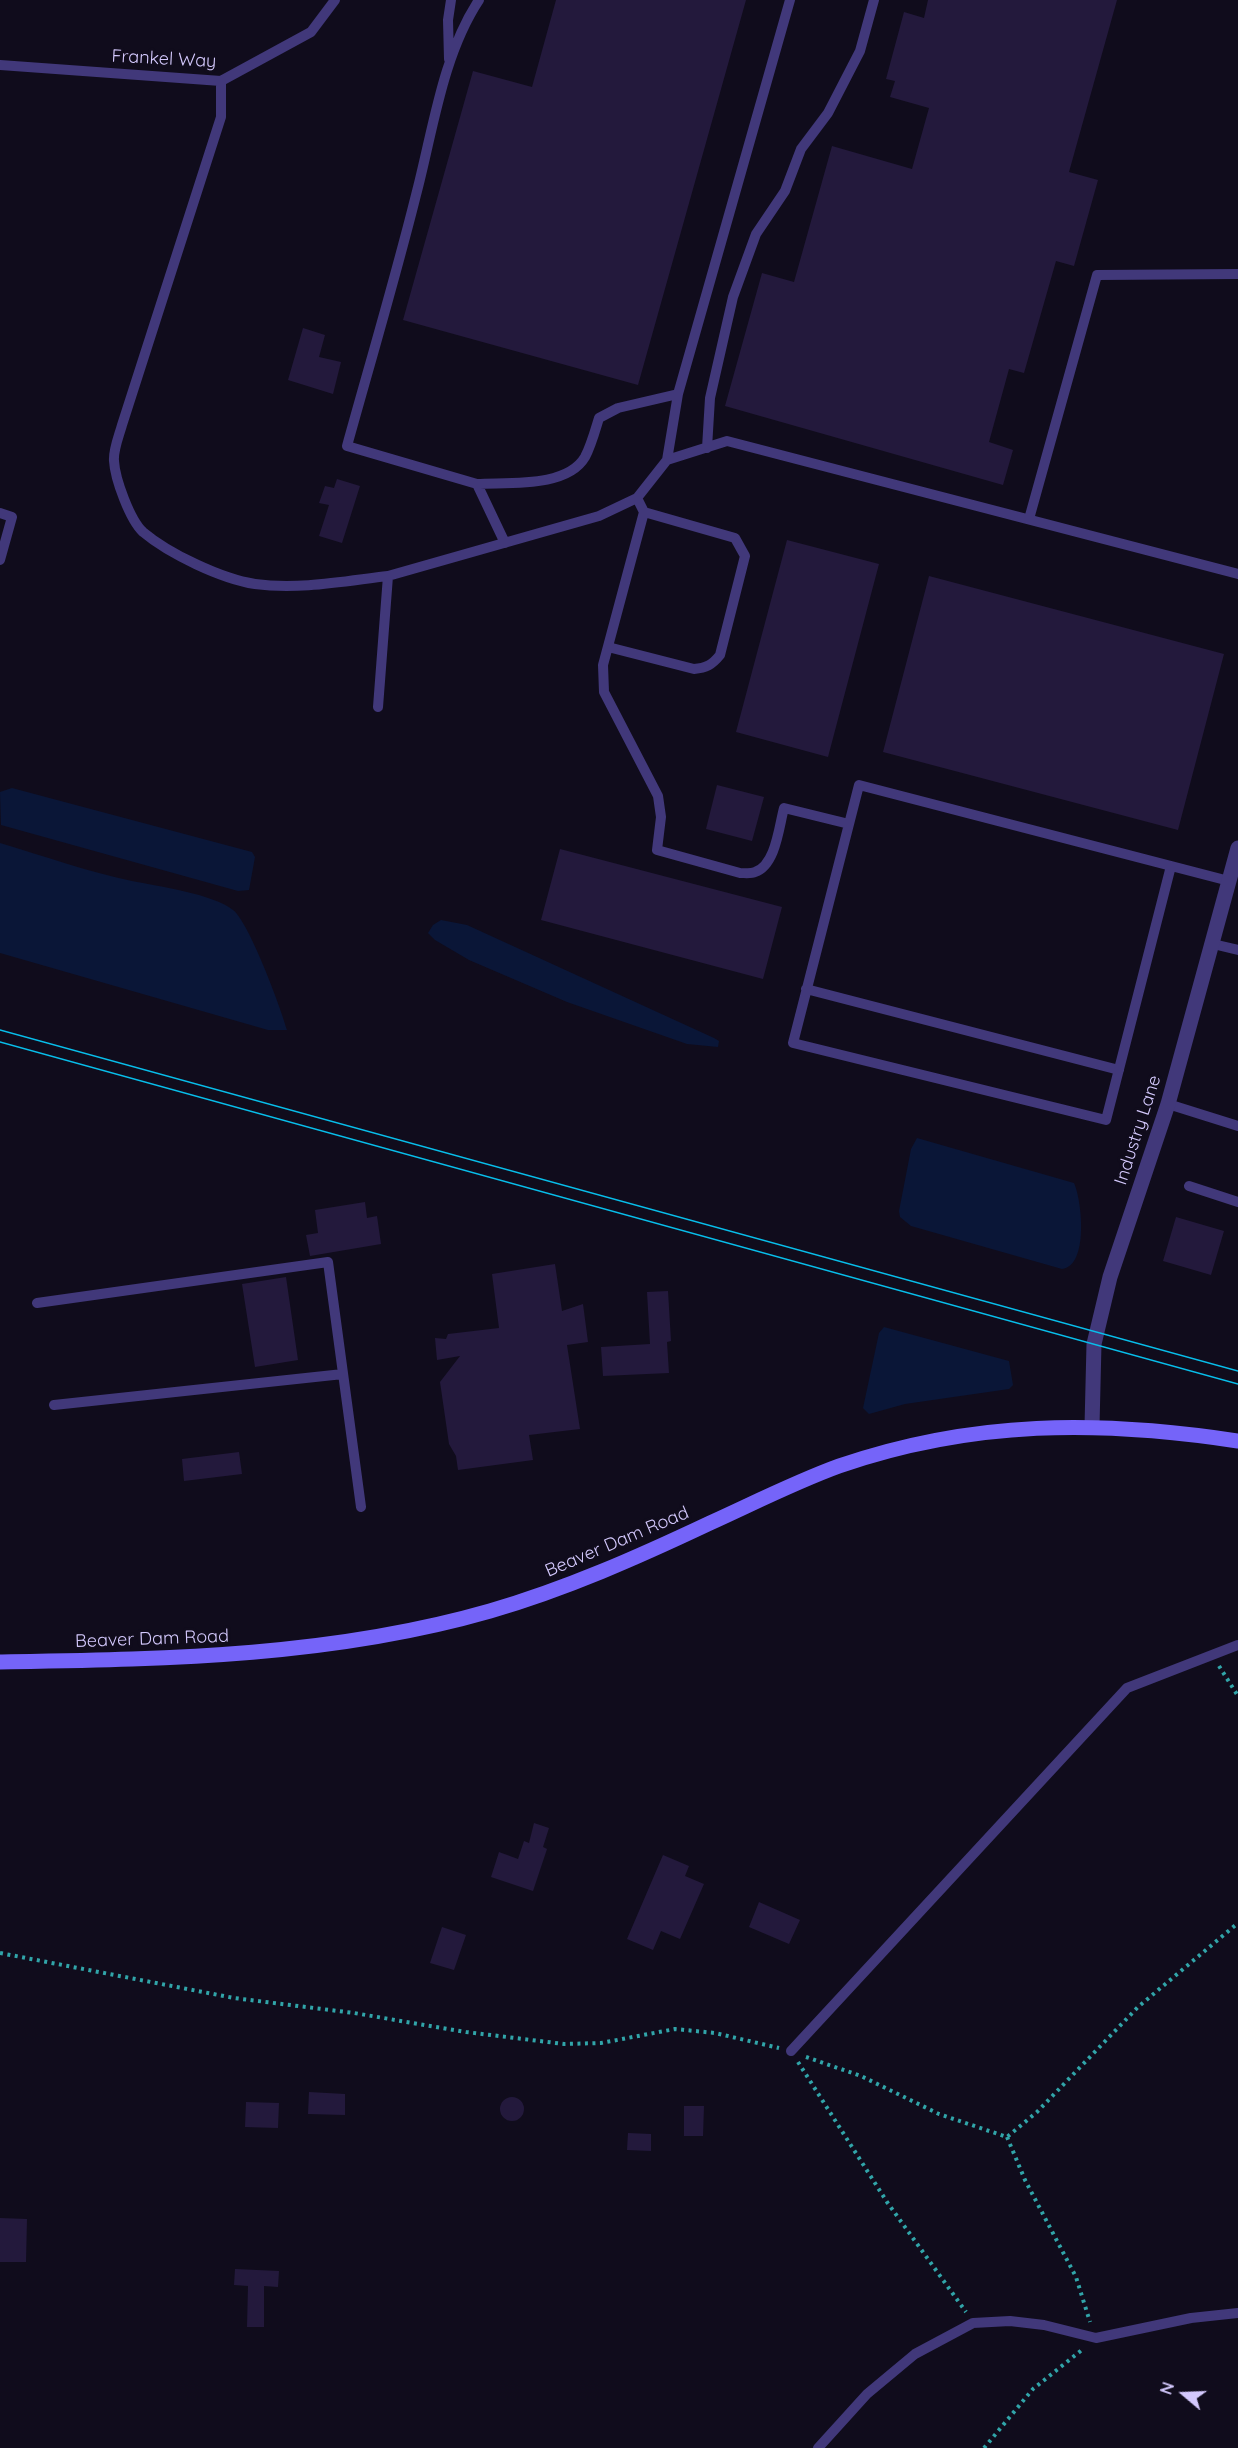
<!DOCTYPE html>
<html>
<head>
<meta charset="utf-8">
<style>
	body { margin:0 }
	#map { position:relative; width:1238px; height:2448px; overflow:hidden; background:#100c1c; font-family:Quicksand,sans-serif }
	canvas { display:block }
	.north { position:absolute; left:1154px; top:2364px; width:60px; height:60px; -webkit-text-stroke:4px #100c1c; paint-order:stroke; rotate:289deg; font-size:16px; font-weight:700; line-height:24px; text-align:center; color:#d4c9fd }
	.north::after { content:''; display:block; margin:auto; width:21px; height:27px; background:#d4c9fd; clip-path:polygon(50% 0,100% 100%,50% 72%,0 100%) }
</style>
</head>
<body>
<div id="map">
<canvas width="1238" height="2448"></canvas>
<div class="north">N</div>
</div>
<script>
const ctx = document.querySelector('canvas').getContext('2d');
ctx.lineJoin = 'round';
function fill(path, color) {
  ctx.fillStyle = color;
  ctx.fill(path, 'evenodd');
}
function stroke(path, color, width, dash) {
  ctx.strokeStyle = color;
  ctx.lineWidth = width;
  ctx.lineCap = dash ? 'butt' : 'round';
  ctx.setLineDash(dash || []);
  ctx.stroke(path);
}
function label(font, color, halo, rows, align = 'center') {
  ctx.font = font + ' Quicksand,sans-serif';
  ctx.lineWidth = 6;
  ctx.setLineDash([]);
  ctx.textBaseline = 'middle';
  ctx.strokeStyle = halo;
  ctx.fillStyle = color;
  for (const [text, x, y, turn = 0] of rows) {
    ctx.save();
    ctx.translate(x, y);
    ctx.rotate((+turn || 0) * Math.PI / 180);
    ctx.textAlign = isNaN(turn) ? turn : align;
    if (halo) ctx.strokeText(text, 0, 0);
    ctx.fillText(text, 0, 0);
    ctx.restore();
  }
}
const water = new Path2D(`
	M12,788L252,852L255,857L249,890L238,891L1,825L0,792Z
	M0,843C44,856 88,872 132,881C158,886 213,894 233,910C249,922 281,1008 287,1030H268L0,953Z
	M441,920L467,925L714,1038L719,1041L718,1047L687,1044L567,1002L469,960L435,940L428,933L433,925Z
	M917,1138L1074,1183C1082,1200 1089,1266 1062,1269L911,1226L900,1217L899,1211L911,1149Z
	M884,1327L1009,1361L1013,1385L1009,1389L905,1404L869,1414L863,1408L879,1333Z`);
const building = new Path2D(`
	M556,0H746L638,385L403,320L473,71L532,87Z
	M928,0H1117L1069,172L1098,180L1074,266L1056,261L1024,373L1009,369L989,442L1013,450L1003,485L725,406L762,273L794,282L832,146L912,169L929,108L890,97L895,81L886,79L904,12L924,18Z
	M303,328L325,335L319,357L341,362L333,394L288,380Z
	M337,479L360,486L342,543L319,536L329,505L319,503L325,486L334,488Z
	M787,540L879,564L828,757L736,732Z
	M929,576L1224,654L1178,830L883,752Z
	M717,785L764,797L752,841L706,829Z
	M560,849L782,907L763,979L541,920Z
	M365,1202L367,1218L377,1216L381,1244L310,1256L306,1235L318,1233L315,1210Z
	M1176,1217L1224,1231L1211,1275L1163,1261Z
	M555,1264L562,1311L583,1304L588,1342L567,1345L580,1429L529,1435L533,1460L458,1470L456,1456L449,1444L440,1382L460,1356L437,1360L435,1338L446,1339L448,1334L499,1328L492,1274Z
	M286,1277L298,1360L255,1367L242,1284Z
	M668,1291L671,1341L667,1342L669,1373L603,1376L601,1347L650,1344L647,1292Z
	M239,1452L242,1474L184,1481L182,1459Z
	M534,1823L549,1828L543,1847L547,1849L533,1891L491,1877L499,1852L518,1859L524,1841L529,1843Z
	M663,1855L689,1866L685,1876L704,1884L680,1939L661,1931L653,1950L627,1939Z
	M759,1902L800,1920L789,1944L749,1927Z
	M442,1927L466,1935L454,1970L430,1963Z
	M309,2092L345,2094V2115L308,2114Z
	M500 2109a12 12 0 1 1 24 0a12 12 0 1 1-24 0Z
	M246,2102L279,2103L278,2128L245,2127Z
	M684,2106H704L703,2136H684Z
	M628,2133L651,2134V2151L627,2150Z
	M0,2218L27,2219L26,2262H0Z
	M235,2269L279,2271L278,2287L264,2286V2327H247L248,2286L234,2285Z`);
const path = new Path2D(`
	M1219,1666L1238,1696
	M0,1953L234,1998L354,2013L466,2032L564,2044L601,2043L675,2029L715,2033L779,2048
	M806,2057L861,2076L939,2114L1007,2137L1037,2112L1138,2007L1238,1923
	M798,2062L887,2202L966,2312
	M1007,2137L1025,2180L1076,2277L1090,2322
	M984,2448L1033,2389L1083,2349`);
const service = new Path2D(`
	M479,0C442,56 433,131 416,195C395,279 370,363 347,446L477,484L505,543
	M449,59L448,20L451,0
	M0,65L221,81L311,32L335,0
	M221,81V117L122,425C119,436 113,450 114,461C115,479 130,520 143,532C169,554 222,579 255,584C299,590 345,581 388,576
	M707,448L710,398L733,297L756,234L785,191L801,149L828,113L860,51L874,0
	M667,460L727,441L1238,574
	M477,484C508,482 567,488 585,457C591,446 595,431 599,418L618,408L678,394
	M637,498L644,512L603,665L604,692L658,796L661,817L657,850L740,873C745,873 751,874 755,872C776,865 779,826 784,808L849,824
	M0,513L12,517L0,560
	M1029,519L1097,275L1238,274
	M608,647L694,669C706,668 712,665 720,655L745,556L735,538L644,512
	M378,707L388,576L599,516L637,498L667,460L678,394L790,0
	M1171,866L1106,1120L793,1043L859,785L1229,881
	M1213,944L1238,950
	M806,989L1119,1070
	M1168,1104L1238,1126
	M1189,1186L1238,1202
	M37,1303L328,1262L361,1507
	M54,1405L343,1374
	M791,2051L1127,1688L1238,1645
	M818,2448L867,2394L915,2354L973,2323L1010,2321L1044,2325L1096,2338L1191,2318L1238,2313`);
const tertiary = new Path2D(`
	M1092,1426L1094,1344L1110,1277L1168,1104L1238,848`);
const secondary = new Path2D(`
	M0,1662C165,1659 330,1657 490,1611C566,1589 638,1557 710,1523C752,1504 795,1482 839,1466C973,1420 1099,1420 1238,1441`);
const tram = new Path2D(`
	M0,1030L1238,1371
	M0,1042L1238,1384`);
const streetNames = [
	["Frankel Way",164,59,3],
	["Industry Lane",1138,1130,-72],
	["Beaver Dam Road",617,1542,-23],
	["Beaver Dam Road",152,1639,-2]
];
fill(water, '#0a1637');
fill(building, '#23193c');
stroke(path, '#31a5a9', 4, [3, 4.5]);
stroke(service, '#41387a', 10);
stroke(tertiary, '#41387a', 15);
stroke(secondary, '#7564f9', 15);
stroke(tram, '#08beea', 1.5);
label('18px', '#d4c9fd', '#100c1c', streetNames);
</script>
</body>
</html>
